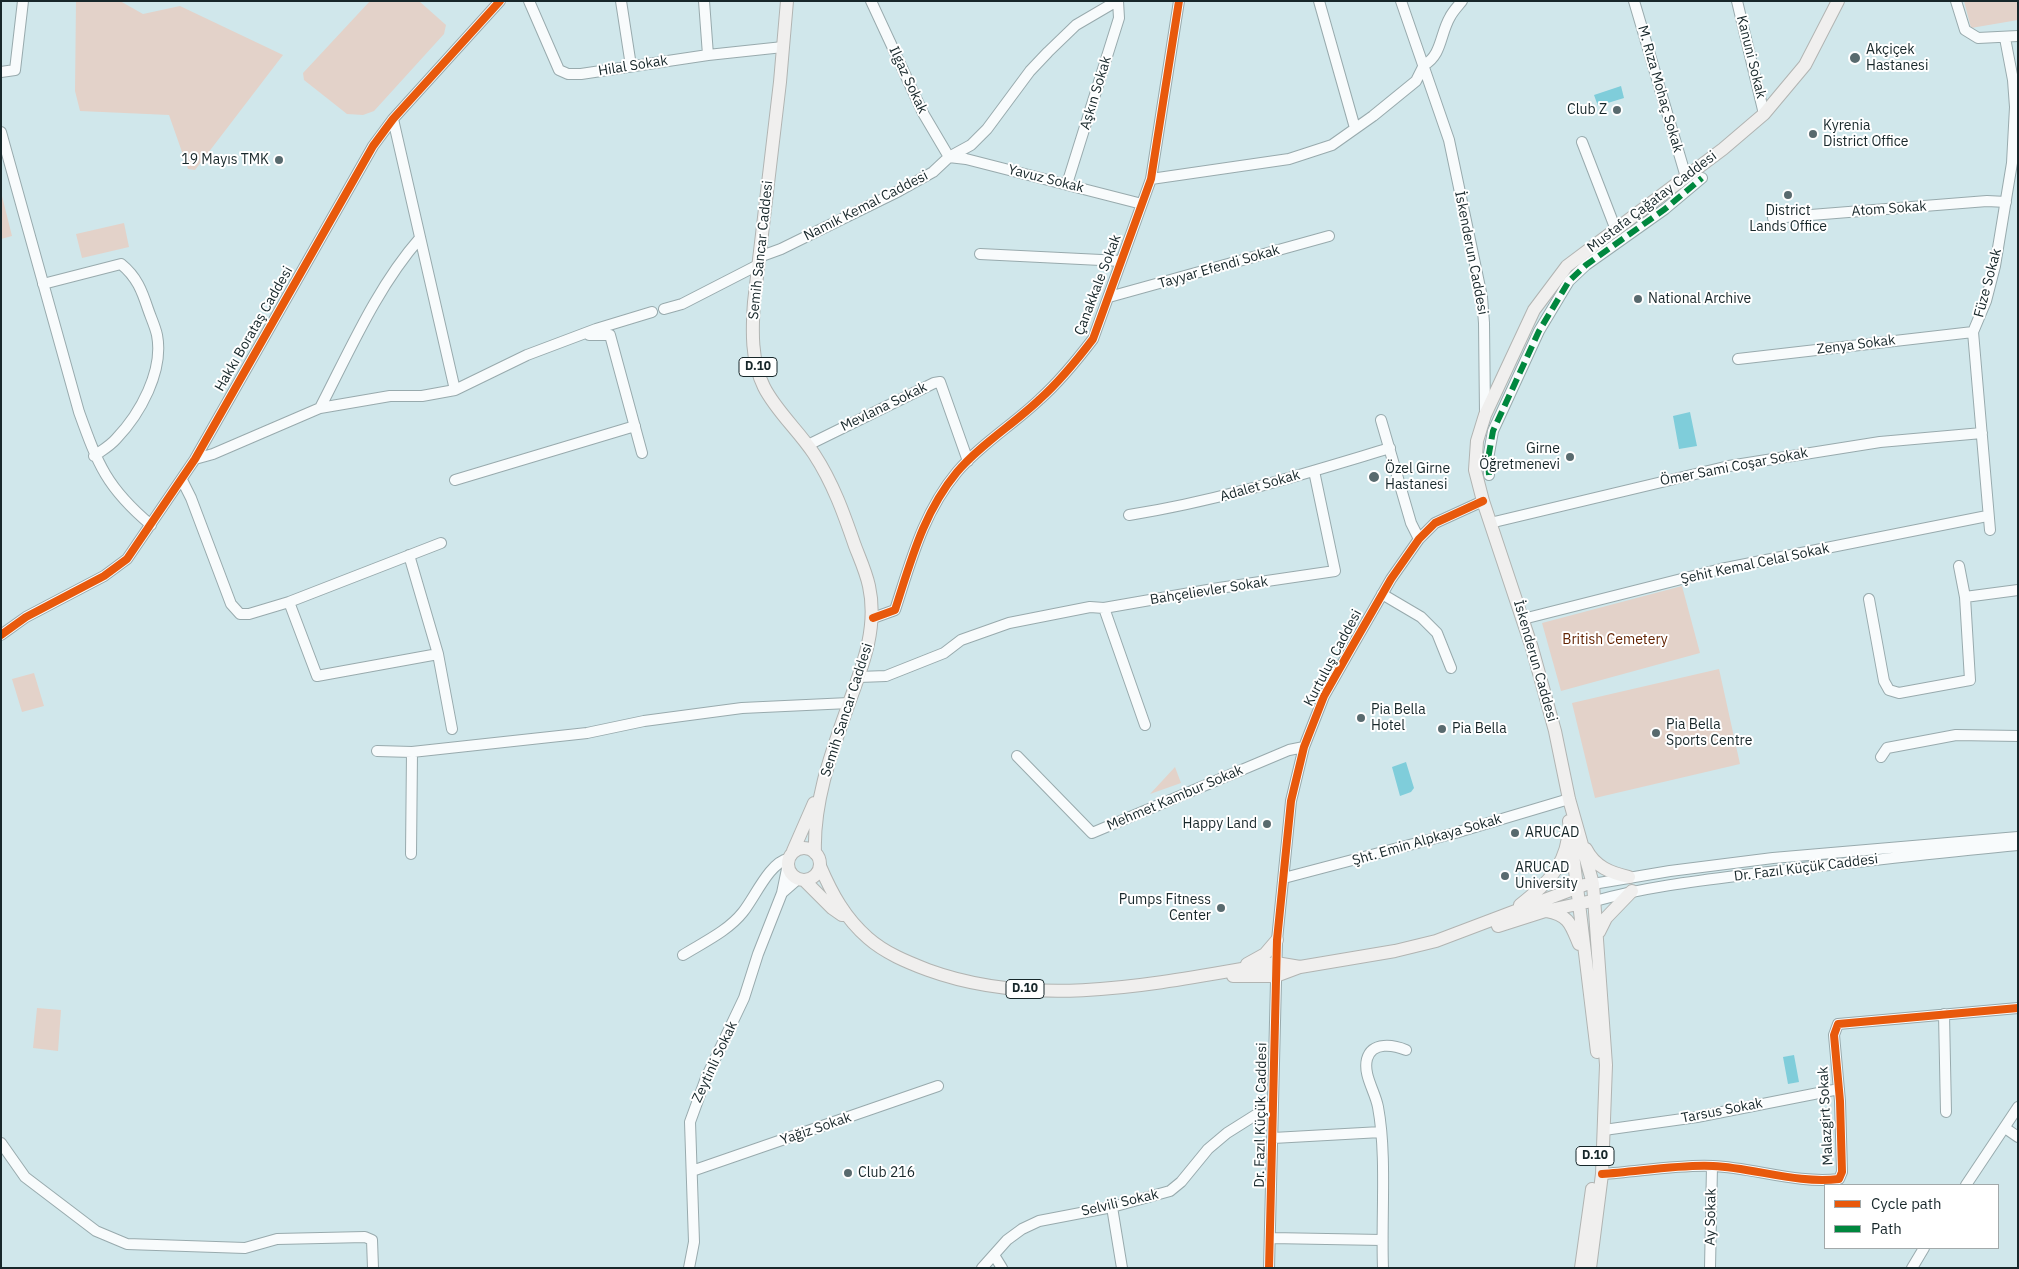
<!DOCTYPE html>
<html>
<head>
<meta charset="utf-8">
<style>
	body { margin:0 }
	#map { position:relative; width:2019px; height:1269px; overflow:hidden; background:#d0e7eb; font-family:"IBM Plex Sans",sans-serif }
	canvas { display:block }
	.frame { position:absolute; inset:0; border:2px solid #17272a; pointer-events:none }
	.legend { position:absolute; left:1824px; top:1184px; width:175px; height:65px; box-sizing:border-box; background:#fff; border:1px solid #a2a9aa; margin:0; padding:6px 9px; list-style:none; font-size:15px; color:#17272a }
	.legend li { display:flex; align-items:center; gap:10px; height:25px }
	.legend b { width:25px; border:1px solid #a2a9aa }
</style>
</head>
<body>
<div id="map">
<canvas width="2019" height="1269"></canvas>
<div class="frame"></div>
<ul class="legend">
<li><b style="height:6px;background:#e8590c"></b>Cycle path</li>
<li><b style="height:6px;background:#00873e"></b>Path</li>
</ul>
</div>
<script>
const ctx = document.querySelector('canvas').getContext('2d');
ctx.lineJoin = 'round';
function fill(path, color) {
  ctx.fillStyle = color;
  ctx.fill(path, 'evenodd');
}
function stroke(path, color, width, dash) {
  ctx.strokeStyle = color;
  ctx.lineWidth = width;
  ctx.lineCap = dash ? 'butt' : 'round';
  ctx.setLineDash(dash || []);
  ctx.stroke(path);
}
function label(font, color, halo, rows, align = 'center') {
  ctx.font = font + ' "IBM Plex Sans",sans-serif';
  ctx.lineWidth = 4;
  ctx.setLineDash([]);
  ctx.textBaseline = 'middle';
  ctx.strokeStyle = halo;
  ctx.fillStyle = color;
  for (const [text, x, y, turn = 0] of rows) {
    ctx.save();
    ctx.translate(x, y);
    ctx.rotate((+turn || 0) * Math.PI / 180);
    ctx.textAlign = isNaN(turn) ? turn : align;
    if (halo) ctx.strokeText(text, 0, 0);
    ctx.fillText(text, 0, 0);
    ctx.restore();
  }
}
const green = new Path2D(`
	M76,1H120L143,14L180,6L283,55L195,170L188,169L169,115L80,111L75,91Z
	M370,1H419L446,25L444,34L374,111L363,115L347,114L304,80L303,73Z
	M1964,1H2018V20L1971,28Z
	M1,192L12,236L1,239Z
	M124,223L129,247L82,258L76,234Z
	M1682,586L1700,653L1561,691L1542,623Z
	M1719,669L1740,764L1595,798L1572,703Z
	M34,673L44,706L22,712L12,679Z
	M1175,767L1181,783L1150,794Z
	M37,1008L61,1010L58,1051L33,1048Z`);
const water = new Path2D(`
	M1621,86L1624,98L1598,106L1594,95Z
	M1690,412L1697,446L1679,449L1673,416Z
	M1406,762L1414,788L1411,792L1400,796L1392,767Z
	M1794,1055L1799,1082L1788,1084L1783,1057Z`);
const minor = new Path2D(`
	M529,1L559,70L568,74H581L708,55L783,47
	M621,1L631,66
	M704,1L708,55
	M871,1L923,113L949,157L966,159L1142,204
	M1319,1L1355,128
	M1401,1L1449,140L1482,297L1484,323L1485,414
	M1634,1L1686,177
	M1737,1L1764,114
	M1956,1L1965,30L1978,38L2018,36
	M1424,65C1442,55 1440,34 1450,17C1453,11 1458,6 1462,1
	M1,72L15,70L23,1
	M393,119L455,390
	M1,132L79,412C98,465 107,488 151,525
	M1582,142L1616,230
	M1151,179L1289,159L1332,145L1373,116L1416,81L1424,65
	M1067,184L1119,18L1118,1
	M1773,218L1987,201L2006,202
	M980,254L1121,261
	M759,257L781,249L899,191L933,172L949,157L971,145L987,129L1030,71L1048,52L1076,25L1117,1
	M43,284L121,264C137,277 142,291 148,309C151,318 155,326 157,335C164,371 140,414 116,439C110,446 101,451 94,456
	M1109,297L1329,236
	M664,309L682,304L758,265
	M589,335H610L642,453
	M1738,359L1973,332
	M320,408C350,350 377,287 420,238
	M1381,420L1411,523L1419,539
	M808,445L934,383L940,382L968,461
	M195,459L213,454L320,408L390,396H422L455,390L527,355L596,329L652,312
	M1489,475L1488,459L1493,431L1539,331L1569,281L1586,265L1665,209L1702,178
	M182,480L191,498L231,604L240,614H249L289,602L441,543
	M455,480L635,426
	M1129,515C1218,501 1303,474 1390,448
	M1490,523L1729,466L1880,442L1982,433
	M1990,530L1973,332L1986,301L1995,266L2012,163L2015,107L2013,80L2005,38
	M409,555L438,654L452,729
	M1382,594L1421,617L1437,633L1451,668
	M1965,597L2018,590
	M1869,599L1884,681L1889,690L1899,693L1970,680L1965,597L1959,566
	M289,602L317,676L438,654
	M1104,608L1145,725
	M873,618L895,610C911,561 923,513 957,472C981,444 1014,424 1040,399C1060,381 1077,360 1093,339L1151,179L1179,1
	M1523,619L1721,569L1987,516
	M1,635L26,617L104,576L127,559L195,459L373,146L393,119L500,1
	M859,677L886,676L944,653L961,640L1009,623L1090,607L1104,608L1219,588L1335,571L1314,471
	M377,751L412,752L587,733L644,721L742,708L849,703
	M1017,756L1092,833L1289,750L1304,747
	M1881,757L1887,748L1956,735L2018,736
	M411,854L412,752
	M1284,878L1455,833L1569,799
	M1593,884L1670,871L1773,858L2018,837
	M782,893L798,879
	M1595,901C1649,886 1705,880 1760,873C1846,863 1932,853 2018,845
	M683,955C704,942 728,931 743,912C755,897 770,862 788,859
	M1944,1014L1946,1112
	M2005,1128L2018,1137
	M1604,1130L1697,1117L1839,1089
	M1273,1138L1381,1132
	M1,1143L25,1177L96,1231L127,1244L245,1248L277,1239L365,1237L372,1240L373,1268
	M692,1171L938,1086
	M1602,1174C1636,1172 1681,1164 1713,1166C1755,1168 1797,1184 1839,1179L1842,1172L1840,1101L1834,1035L1838,1024L2018,1008
	M1966,1185L2018,1107
	M1112,1207L1122,1268
	M1271,1238L1382,1240
	M994,1255L1002,1268
	M689,1268L694,1242L690,1122L706,1078L744,998L758,954L782,893L788,864
	M982,1268L1007,1240L1022,1229L1039,1221L1112,1207L1170,1191L1181,1182L1208,1149L1227,1133L1273,1104
	M1269,1268L1277,940L1291,801L1304,747L1324,696L1353,645L1391,579L1419,539L1435,523L1483,501
	M1383,1268C1381,1218 1387,1155 1378,1107C1375,1091 1363,1075 1367,1059C1372,1041 1394,1045 1406,1050
	M1710,1268L1712,1166
	M1912,1268L1924,1248`);
const major = new Path2D(`
	M787,1L780,82L754,302C752,330 751,361 764,387C776,411 799,431 814,454C833,483 844,514 855,546C860,559 866,572 869,586C878,627 863,665 849,703C832,751 813,801 815,853
	M1569,821L1597,1052
	M788 864a16 16 0 1 1 32 0a16 16 0 1 1-32 0Z
	M1586,849C1595,867 1611,873 1629,877
	M793,851L814,803
	M820,866C832,894 845,918 868,938C885,953 907,962 928,970C1040,1011 1163,982 1276,963L1300,967
	M804,880L832,908L842,915
	M1520,905C1544,886 1563,870 1568,838
	M1547,911C1569,915 1571,925 1579,944
	M1498,926L1545,911L1587,902
	M1599,932L1606,918L1632,891
	M1247,964L1265,954L1277,940
	M1233,976H1276L1300,967L1395,951L1436,941L1584,885
	M1581,1268L1592,1189
	M1590,1268L1602,1174L1606,1065L1593,884L1569,799L1555,731L1532,648L1483,501L1475,470L1477,441L1485,415L1534,310L1567,266L1723,149L1764,114L1805,65L1838,1`);
const quiet = new Path2D(`
	M1489,475L1488,459L1493,431L1539,331L1569,281L1586,265L1665,209L1702,178`);
const cycleway = new Path2D(`
	M873,618L895,610C911,561 923,513 957,472C981,444 1014,424 1040,399C1060,381 1077,360 1093,339L1151,179L1179,1
	M1,635L26,617L104,576L127,559L195,459L373,146L393,119L500,1
	M1602,1174C1636,1172 1681,1164 1713,1166C1755,1168 1797,1184 1839,1179L1842,1172L1840,1101L1834,1035L1838,1024L2018,1008
	M1269,1268L1277,940L1291,801L1304,747L1324,696L1353,645L1391,579L1419,539L1435,523L1483,501`);
const markers = [
	[1855,58,6,"#586a6e"],
	[1617,110,5,"#586a6e"],
	[1813,134,5,"#586a6e"],
	[279,160,5,"#586a6e"],
	[1788,195,5,"#586a6e"],
	[1638,299,5,"#586a6e"],
	[1570,457,5,"#586a6e"],
	[1374,477,6,"#586a6e"],
	[1361,718,5,"#586a6e"],
	[1442,729,5,"#586a6e"],
	[1656,733,5,"#586a6e"],
	[1267,824,5,"#586a6e"],
	[1515,833,5,"#586a6e"],
	[1505,876,5,"#586a6e"],
	[1221,908,5,"#586a6e"],
	[848,1173,5,"#586a6e"]
];
const shields = [
	[758,367,38],
	[1025,989,38],
	[1595,1156,38]
];
const shieldNames = [
	["D.10",758,367],
	["D.10",1025,989],
	["D.10",1595,1156]
];
const poiNames = [
	["Akçiçek",1866,50],
	["Hastanesi",1866,66],
	["Club Z",1607,110,"right"],
	["Kyrenia",1823,126],
	["District Office",1823,142],
	["19 Mayıs TMK",269,160,"right"],
	["District",1788,211,"center"],
	["Lands Office",1788,227,"center"],
	["National Archive",1648,299],
	["Girne",1560,449,"right"],
	["Öğretmenevi",1560,465,"right"],
	["Özel Girne",1385,469],
	["Hastanesi",1385,485],
	["Pia Bella",1371,710],
	["Hotel",1371,726],
	["Pia Bella",1666,725],
	["Sports Centre",1666,741],
	["Pia Bella",1452,729],
	["Happy Land",1257,824,"right"],
	["ARUCAD",1525,833],
	["ARUCAD",1515,868],
	["University",1515,884],
	["Pumps Fitness",1211,900,"right"],
	["Center",1211,916,"right"],
	["Club 216",858,1173]
];
const streetNames = [
	["Kanuni Sokak",1751,57,76],
	["Hilal Sokak",633,66,-9],
	["Ilgaz Sokak",908,80,65],
	["M. Rıza Mohaç Sokak",1660,89,74],
	["Aşkın Sokak",1096,93,-73],
	["Yavuz Sokak",1046,179,14],
	["Mustafa Çağatay Caddesi",1652,202,-37],
	["Namık Kemal Caddesi",866,206,-27],
	["Atom Sokak",1889,209,-4],
	["Semih Sancar Caddesi",761,250,-84],
	["İskenderun Caddesi",1471,253,79],
	["Tayyar Efendi Sokak",1219,267,-16],
	["Füze Sokak",1988,283,-75],
	["Çanakkale Sokak",1098,285,-69],
	["Hakkı Borataş Caddesi",254,329,-60],
	["Zenya Sokak",1856,345,-7],
	["Mevlana Sokak",884,407,-26],
	["Ömer Sami Coşar Sokak",1734,467,-11],
	["Adalet Sokak",1260,486,-16],
	["Şehit Kemal Celal Sokak",1755,564,-12],
	["Bahçelievler Sokak",1209,591,-9],
	["Kurtuluş Caddesi",1333,658,-62],
	["İskenderun Caddesi",1535,661,74],
	["Semih Sancar Caddesi",847,710,-72],
	["Mehmet Kambur Sokak",1175,798,-23],
	["Şht. Emin Alpkaya Sokak",1427,840,-16],
	["Dr. Fazıl Küçük Caddesi",1806,868,-7],
	["Zeytinli Sokak",715,1062,-65],
	["Tarsus Sokak",1722,1111,-11],
	["Dr. Fazıl Küçük Caddesi",1261,1115,-89],
	["Malazgirt Sokak",1826,1116,-93],
	["Yağiz Sokak",816,1129,-19],
	["Selvili Sokak",1120,1203,-13],
	["Ay Sokak",1711,1217,-89]
];
const parkNames = [
	["British Cemetery",1615,640]
];
fill(green, '#e3d2c9');
fill(water, '#7fcdda');
stroke(minor, '#98aaad', 12);
stroke(major, '#b1b4b2', 14);
stroke(minor, '#f8fbfc', 10);
stroke(major, '#f0efee', 12);
stroke(quiet, '#00873e', 6, [12, 6]);
stroke(cycleway, '#e8590c', 8);
for (const [x, y, r, color] of markers) {
  const dot = new Path2D();
  dot.arc(x, y, r, 0, 2 * Math.PI);
  ctx.fillStyle = color;
  ctx.fill(dot);
  stroke(dot, '#fff', 2);
}
for (const [x, y, w] of shields) {
  const box = new Path2D();
  box.roundRect(x - w / 2, y - 9.5, w, 19, 4);
  ctx.fillStyle = '#fff';
  ctx.fill(box);
  stroke(box, '#17272a', 1);
}
label('bold 12px', '#17272a', null, shieldNames);
label('14px', '#17272a', '#fff', poiNames, 'left');
label('14px', '#17272a', '#fff', streetNames);
label('14px', '#642403', '#fff', parkNames);
</script>
</body>
</html>
